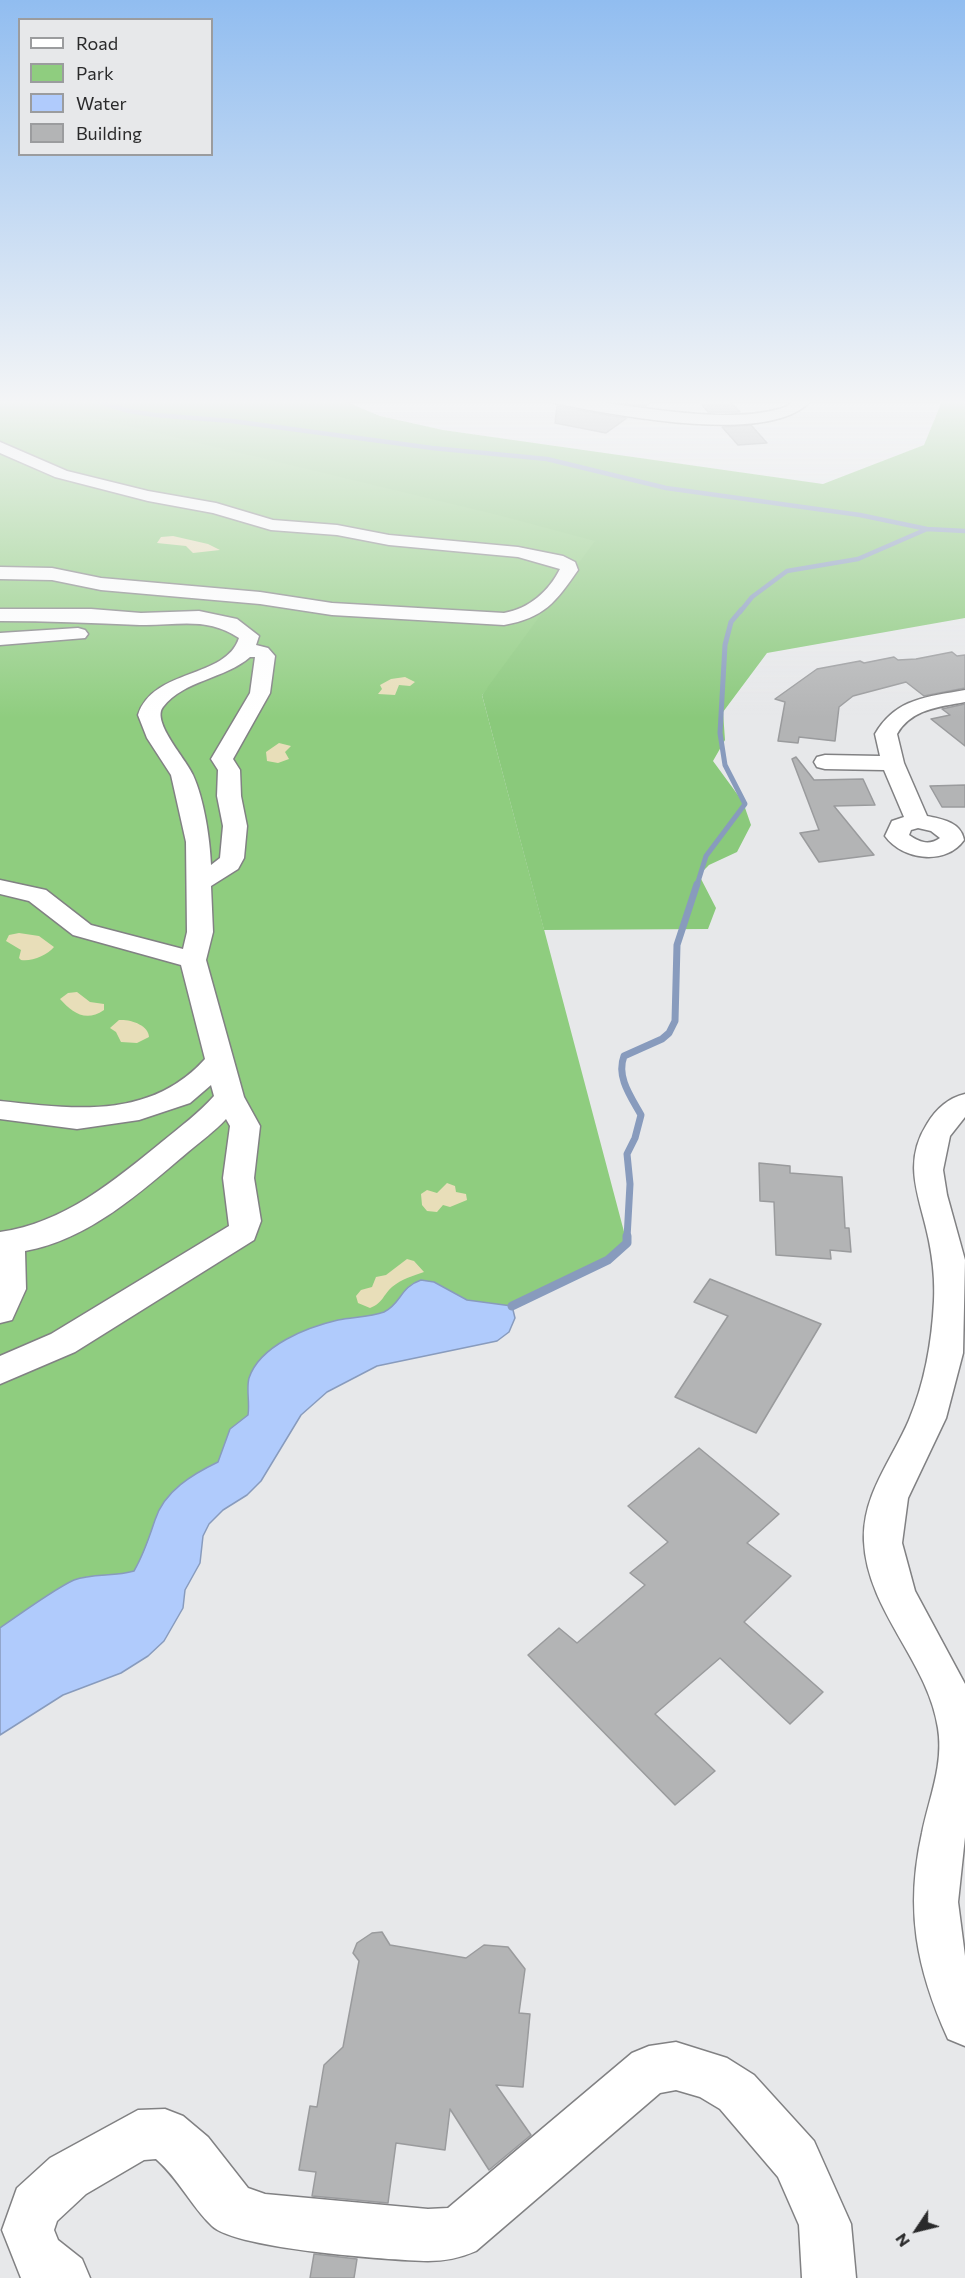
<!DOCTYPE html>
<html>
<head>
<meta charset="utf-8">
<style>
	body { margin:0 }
	#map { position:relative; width:965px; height:2278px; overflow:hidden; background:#e7e8ea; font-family:Commissioner,sans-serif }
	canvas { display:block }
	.legend { position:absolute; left:18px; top:18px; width:195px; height:138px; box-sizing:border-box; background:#e7e8ea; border:2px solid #9b9c9e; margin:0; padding:8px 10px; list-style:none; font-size:18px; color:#2a2a2b }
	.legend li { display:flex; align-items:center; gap:12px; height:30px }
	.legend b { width:30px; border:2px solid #9b9c9e }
	.north { position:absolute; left:887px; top:2200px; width:60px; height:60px; -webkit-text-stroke:4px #e7e8ea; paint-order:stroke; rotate:235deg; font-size:16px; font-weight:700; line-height:24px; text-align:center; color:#2a2a2b }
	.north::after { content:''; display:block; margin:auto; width:21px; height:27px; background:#2a2a2b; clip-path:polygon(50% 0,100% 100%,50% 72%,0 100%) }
</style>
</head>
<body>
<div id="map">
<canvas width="965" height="2278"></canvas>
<ul class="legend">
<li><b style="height:8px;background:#fff"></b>Road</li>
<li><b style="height:16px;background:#8fcd7f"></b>Park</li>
<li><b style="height:16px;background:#b0cbfc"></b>Water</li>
<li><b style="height:16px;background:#b3b4b5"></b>Building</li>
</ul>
<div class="north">N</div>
</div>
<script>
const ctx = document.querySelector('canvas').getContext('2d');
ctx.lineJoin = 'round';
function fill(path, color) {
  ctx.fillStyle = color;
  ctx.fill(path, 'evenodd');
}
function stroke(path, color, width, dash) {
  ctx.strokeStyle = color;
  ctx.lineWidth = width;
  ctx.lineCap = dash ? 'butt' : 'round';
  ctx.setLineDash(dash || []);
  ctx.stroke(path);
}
const green = new Path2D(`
	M0,399H90L663,491L482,695L627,1243L601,1263L512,1306L490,1334L333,1360L0,1713Z`);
const forest = new Path2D(`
	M52,399H339L380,416L443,430L823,484L924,445L940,406V399H965V618L767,653L723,712L725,740L713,761L743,802L751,825L737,852L709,865L699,875L716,908L708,929L544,930L482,695L595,541L498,515L91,417Z`);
const sand = new Path2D(`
	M173,536L208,544L220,550L193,553L186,546L157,543L161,537Z
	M405,677L415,682L410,686L399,685L395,695L378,694L382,689L380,685L391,679Z
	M279,743L291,746L285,752L289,759L278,763L267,761L266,752Z
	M19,933L39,936L54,947C48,955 31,962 21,960L19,958L21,950L6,941L9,935Z
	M77,992L90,1002L104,1004V1010C85,1023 72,1012 60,999L68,993Z
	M119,1020C130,1019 149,1025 149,1037L137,1043L121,1042L116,1032L110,1028Z
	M447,1183L455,1186L456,1192L466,1194L467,1200L450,1207L443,1205L437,1212L427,1211L422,1205L421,1194L427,1190L437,1193Z
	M407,1259L414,1261L424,1272C412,1276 402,1279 392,1287C383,1295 383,1303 370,1308L358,1303L356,1296L361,1290L372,1287L376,1277L386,1275Z`);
const water = new Path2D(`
	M421,1280L434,1282L467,1300L512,1306L515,1318L509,1332L497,1341L377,1366L327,1392L301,1415L261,1481L247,1495L223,1510L209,1524L203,1536L200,1563L185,1590L183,1608L164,1641L148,1656L121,1673L63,1695L0,1735V1628C17,1616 56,1588 74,1580C93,1573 114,1577 134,1571C144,1554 149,1538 155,1520C164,1491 193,1474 218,1462L230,1429L248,1415C250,1403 246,1389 249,1378C260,1345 308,1327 338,1320C353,1317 370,1317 384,1312C401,1304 400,1287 421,1280Z`);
const streamFar3 = new Path2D(`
	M90,399L129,411L155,415L232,421L432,448L547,459L666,488L860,515L927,529L965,531
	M740,612L752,597L787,571L858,559L927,529`);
const streamFar2 = new Path2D(`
	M697,885L706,856L745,804L725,765L720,733L725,645L731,622L741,610`);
const streamFar1 = new Path2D(`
	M627,1238L630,1184L627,1154L635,1138L641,1115C631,1097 616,1077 624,1056L662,1039L669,1033L675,1021L677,945L697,884`);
const stream = new Path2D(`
	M512,1306L608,1260L627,1243V1236`);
const building = new Path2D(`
	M584,399H656L645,406Z
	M728,399L740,412H708L699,401Z
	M557,406L612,416L627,418L606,433L555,423Z
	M751,425L767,443L738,445L722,427Z
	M952,652L957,656L965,655V688L924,696L906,682L853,696L839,707L835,741L799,737L798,743L778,741L785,702L775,699L817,669L860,661L864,663L894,657L898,660L916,659Z
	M965,704V746L931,719L950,715L942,709Z
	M796,757L814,780L863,779L875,805L834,806L874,855L819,862L800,833L819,830L792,759Z
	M965,785V807H942L930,786Z
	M759,1163L790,1166V1173L842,1177L845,1228H849L851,1252L830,1250L831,1259L776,1255L774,1202L760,1201Z
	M710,1279L821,1324L756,1433L675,1397L728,1316L694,1302Z
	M699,1448L779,1514L747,1543L791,1576L744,1622L823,1692L790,1724L720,1658L655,1714L715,1771L675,1805L528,1655L559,1628L577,1643L645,1585L630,1573L668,1542L628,1506Z
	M382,1932L390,1945L466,1958L484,1945L508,1947L525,1969L519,2013L530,2014L523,2087L496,2085L531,2135L489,2170L450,2109L445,2150L396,2143L388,2203L312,2196L316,2172L299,2170L310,2106L317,2107L324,2065L343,2047L359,1961L353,1953L357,1943L372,1933Z
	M314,2254L357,2259L354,2278H310Z`);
const minor = new Path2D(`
	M547,399C606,399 665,415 725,415C743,415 761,414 779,409C795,405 792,397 812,399C775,448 608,414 554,403Z
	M0,442L67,471L148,491L216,503L273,520L337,525L389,535L518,547L563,556L575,562L578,570C556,602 544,618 504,625L332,615L260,604L101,590L52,580L0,579V567L52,568L101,578L260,592L332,603L504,613C529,609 549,591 560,569L518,557L389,545L337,535L271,530L213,513L148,501L55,477L0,453Z
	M0,609H91L141,613L199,611L237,619L259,636L256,645L268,648L275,656L270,693L233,759L240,770L241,796L247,826L244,858L238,869L211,886L213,932L206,960L244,1097L260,1126L254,1178L261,1221L254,1240L75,1352L0,1384V1356L51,1334L229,1226L223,1178L230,1126L226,1119C215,1131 201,1141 188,1152C141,1192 88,1240 25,1251L26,1289L12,1320L0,1323V1232C64,1223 114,1181 163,1141C180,1127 199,1113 214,1096L211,1085L190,1103L139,1120L77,1129L0,1119V1101C74,1109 150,1120 205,1059L181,965L73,935L29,901L0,894V880L46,890L91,925L183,949L187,932L186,842L171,775L147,738L138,715C153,668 226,679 239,638C206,616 176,626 140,625C93,623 47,621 0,621ZM250,657H255L250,693L211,759L218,770L217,796L223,826L220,858L211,865C210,839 204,799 193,775C187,760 151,722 163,707C184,680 225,679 250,657Z
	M78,628L85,630L88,634L85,638L0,645V633Z
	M965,690V702C939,707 911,709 897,734L904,763L927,816C942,819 961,822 964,840C946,866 902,860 885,836L892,821L904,817L884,770L825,769L817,767L814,762L817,757L825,755L880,756L875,734C896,698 927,697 965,690ZM918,828L931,831L940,838C929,846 919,842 909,835L911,830Z
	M965,1094V1117L950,1136L943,1170L947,1195L965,1260L963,1353L946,1418L908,1498L902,1543L915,1591L965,1684V1837L958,1902L965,1956V2046L948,2039C916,1968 905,1909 922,1833C929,1798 944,1765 938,1728C928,1661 867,1611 864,1541C862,1495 892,1460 909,1420C925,1382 932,1341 934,1301C935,1281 933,1261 929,1241C921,1199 901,1165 927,1124C936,1109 948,1098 965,1094Z
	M676,2042L727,2058L754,2075L814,2141L851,2224L856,2278H802L799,2225L778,2177L720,2109L700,2097L676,2090L660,2093L476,2251C460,2258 445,2261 428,2261C389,2260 236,2249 212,2226C191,2206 179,2179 156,2159L144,2160L86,2194L57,2221L54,2230L58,2240L82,2259L90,2278H21L2,2230L17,2188L50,2158L138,2110L165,2109L183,2116L208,2137L248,2188L265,2194L428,2209L448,2208L632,2053L649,2046Z`);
fill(green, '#8fcd7f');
fill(forest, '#8ac97b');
fill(sand, '#e8deb9');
fill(water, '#b0cbfc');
stroke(water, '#889bbd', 1.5);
stroke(streamFar3, '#889bbd', 4.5);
stroke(streamFar2, '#889bbd', 5);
stroke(streamFar1, '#889bbd', 7);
stroke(stream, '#889bbd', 9);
fill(building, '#b3b4b5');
stroke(building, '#9a9b9d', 1.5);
stroke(minor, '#818183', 3);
fill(minor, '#fff');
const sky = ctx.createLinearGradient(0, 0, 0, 718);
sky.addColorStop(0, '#91bdf0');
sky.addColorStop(0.56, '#f4f5f6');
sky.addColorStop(1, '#f4f5f600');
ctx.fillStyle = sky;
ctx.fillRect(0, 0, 965, 718);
</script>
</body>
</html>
